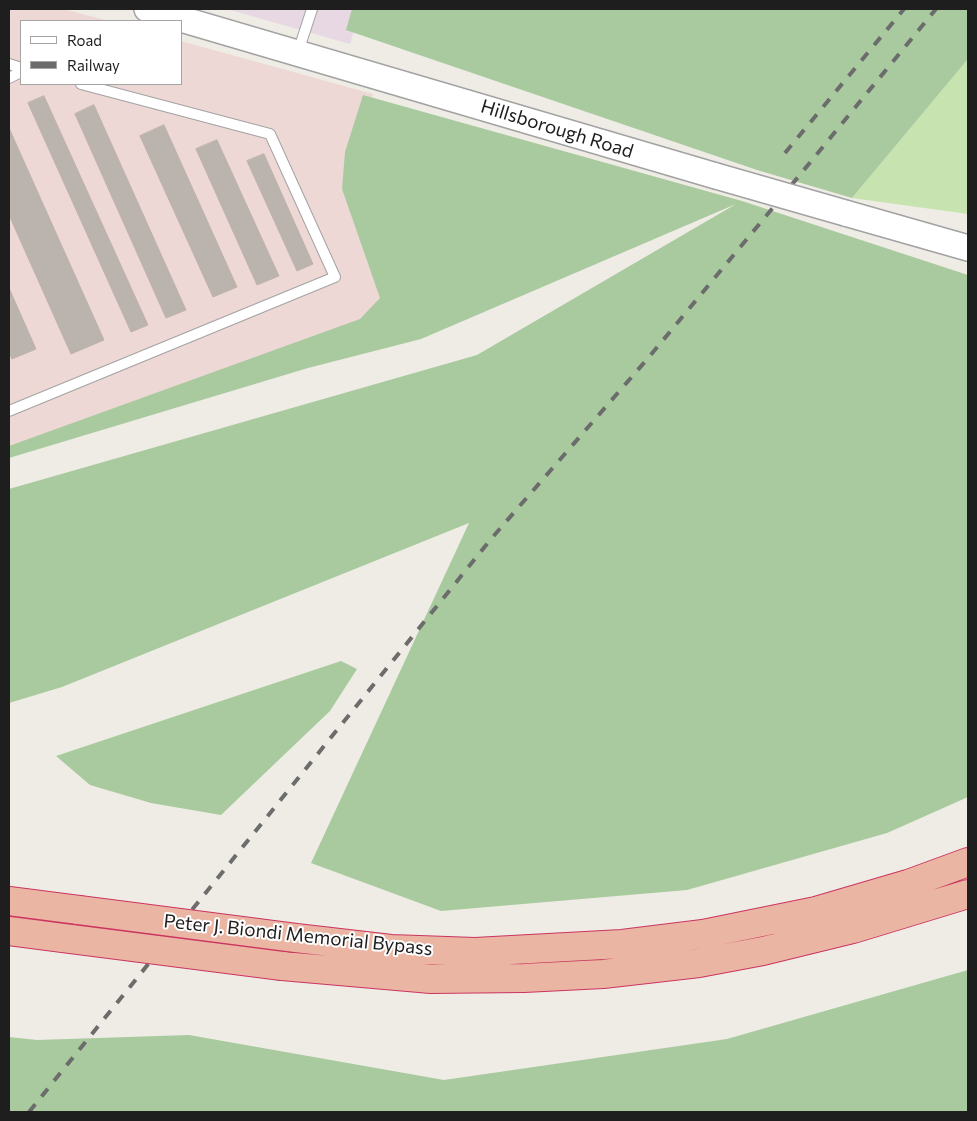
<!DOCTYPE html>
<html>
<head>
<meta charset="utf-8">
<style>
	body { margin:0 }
	#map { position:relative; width:977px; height:1121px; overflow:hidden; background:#eeece5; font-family:Commissioner,sans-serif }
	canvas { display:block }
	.frame { position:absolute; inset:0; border:10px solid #1e1e1e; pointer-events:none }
	.legend { position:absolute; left:20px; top:20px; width:162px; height:65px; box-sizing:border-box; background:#fff; border:1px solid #a5a5a5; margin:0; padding:6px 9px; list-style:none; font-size:15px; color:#1e1e1e }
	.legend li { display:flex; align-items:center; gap:10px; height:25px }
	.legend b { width:25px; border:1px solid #a5a5a5 }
</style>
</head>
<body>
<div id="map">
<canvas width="977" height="1121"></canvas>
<div class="frame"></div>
<ul class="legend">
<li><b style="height:6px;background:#fff"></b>Road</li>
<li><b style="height:6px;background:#6c6c6c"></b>Railway</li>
</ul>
</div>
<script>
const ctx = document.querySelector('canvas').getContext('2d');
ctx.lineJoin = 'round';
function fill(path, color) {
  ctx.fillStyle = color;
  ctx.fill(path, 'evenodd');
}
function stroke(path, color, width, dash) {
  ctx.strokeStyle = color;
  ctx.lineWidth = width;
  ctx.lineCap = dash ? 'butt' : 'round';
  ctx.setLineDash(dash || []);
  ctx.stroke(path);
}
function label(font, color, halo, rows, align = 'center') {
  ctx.font = font + ' Commissioner,sans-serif';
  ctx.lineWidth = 4;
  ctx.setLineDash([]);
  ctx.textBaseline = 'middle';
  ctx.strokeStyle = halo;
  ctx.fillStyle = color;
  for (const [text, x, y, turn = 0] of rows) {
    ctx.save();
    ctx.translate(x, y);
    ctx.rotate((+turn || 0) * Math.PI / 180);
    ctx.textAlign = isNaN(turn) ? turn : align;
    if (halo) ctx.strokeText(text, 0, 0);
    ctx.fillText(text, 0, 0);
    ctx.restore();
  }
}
const commercial = new Path2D(`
	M9,9H63L109,21H21V84H181V41L373,94L344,177L397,313L9,454Z`);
const industrial = new Path2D(`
	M227,9H360L350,44Z`);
const grass = new Path2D(`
	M968,59V214L852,198Z`);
const forest = new Path2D(`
	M352,9H968V59L852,198L757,170L346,30Z
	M363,95L742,201L968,275V797L887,833L687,890L441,911L311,863L469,523L62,687L9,703V489L477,355L736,204L421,339L308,368L9,458V446L360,319L380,298L342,189L345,152Z
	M341,661L357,669L330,711L221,815L151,803L90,785L56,756Z
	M968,970V1112H9V1037L37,1040L189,1035L444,1080L727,1039Z`);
const building = new Path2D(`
	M44,96L148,325L131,332L28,103Z
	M94,105L186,310L166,318L75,114Z
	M164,125L237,287L213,297L140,136Z
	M9,128L104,340L71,354L9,215Z
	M217,140L279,276L257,285L196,149Z
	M264,154L313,264L297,271L247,161Z
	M9,288L36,349L12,359L9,352Z`);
const service = new Path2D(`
	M298,52L312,9
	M9,64L21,68
	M9,78L21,72
	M9,411L335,277L270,134L81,84`);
const tertiary = new Path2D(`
	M147,9L716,176
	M845,213L968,248`);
const trunk = new Path2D(`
	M9,901L79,910
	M9,931L63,938
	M296,938L391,949L475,952L622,944L703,934L816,911L908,884L968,862
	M282,966L431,979L524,978L603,974L699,963L763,951L853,929L968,894`);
const rail = new Path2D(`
	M785,153L904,9
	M29,1112L491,539L649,357L771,210L936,9`);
const tertiaryBridge = new Path2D(`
	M716,176L845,213`);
const trunkBridge = new Path2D(`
	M79,910L296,938
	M63,938L282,966`);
const streetNames = [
	["Hillsborough Road",557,129,17],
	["Peter J. Biondi Memorial Bypass",298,935,6]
];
fill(commercial, '#eed8d6');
fill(industrial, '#e7d8e3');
fill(grass, '#c7e4b0');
fill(forest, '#a9ca9e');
fill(building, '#bbb4ae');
stroke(building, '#bfb4a9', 1);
stroke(service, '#a2a2a2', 12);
stroke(tertiary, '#a2a2a2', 28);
stroke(trunk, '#cb3460', 30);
stroke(service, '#fff', 10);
stroke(tertiary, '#fff', 25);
stroke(trunk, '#eab5a2', 28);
stroke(rail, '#6c6c6c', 4, [10, 10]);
stroke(tertiaryBridge, '#a2a2a2', 28, []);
stroke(trunkBridge, '#cb3460', 30, []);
stroke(tertiaryBridge, '#fff', 25);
stroke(trunkBridge, '#eab5a2', 28);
label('19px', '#1e1e1e', '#fff', streetNames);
</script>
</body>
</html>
